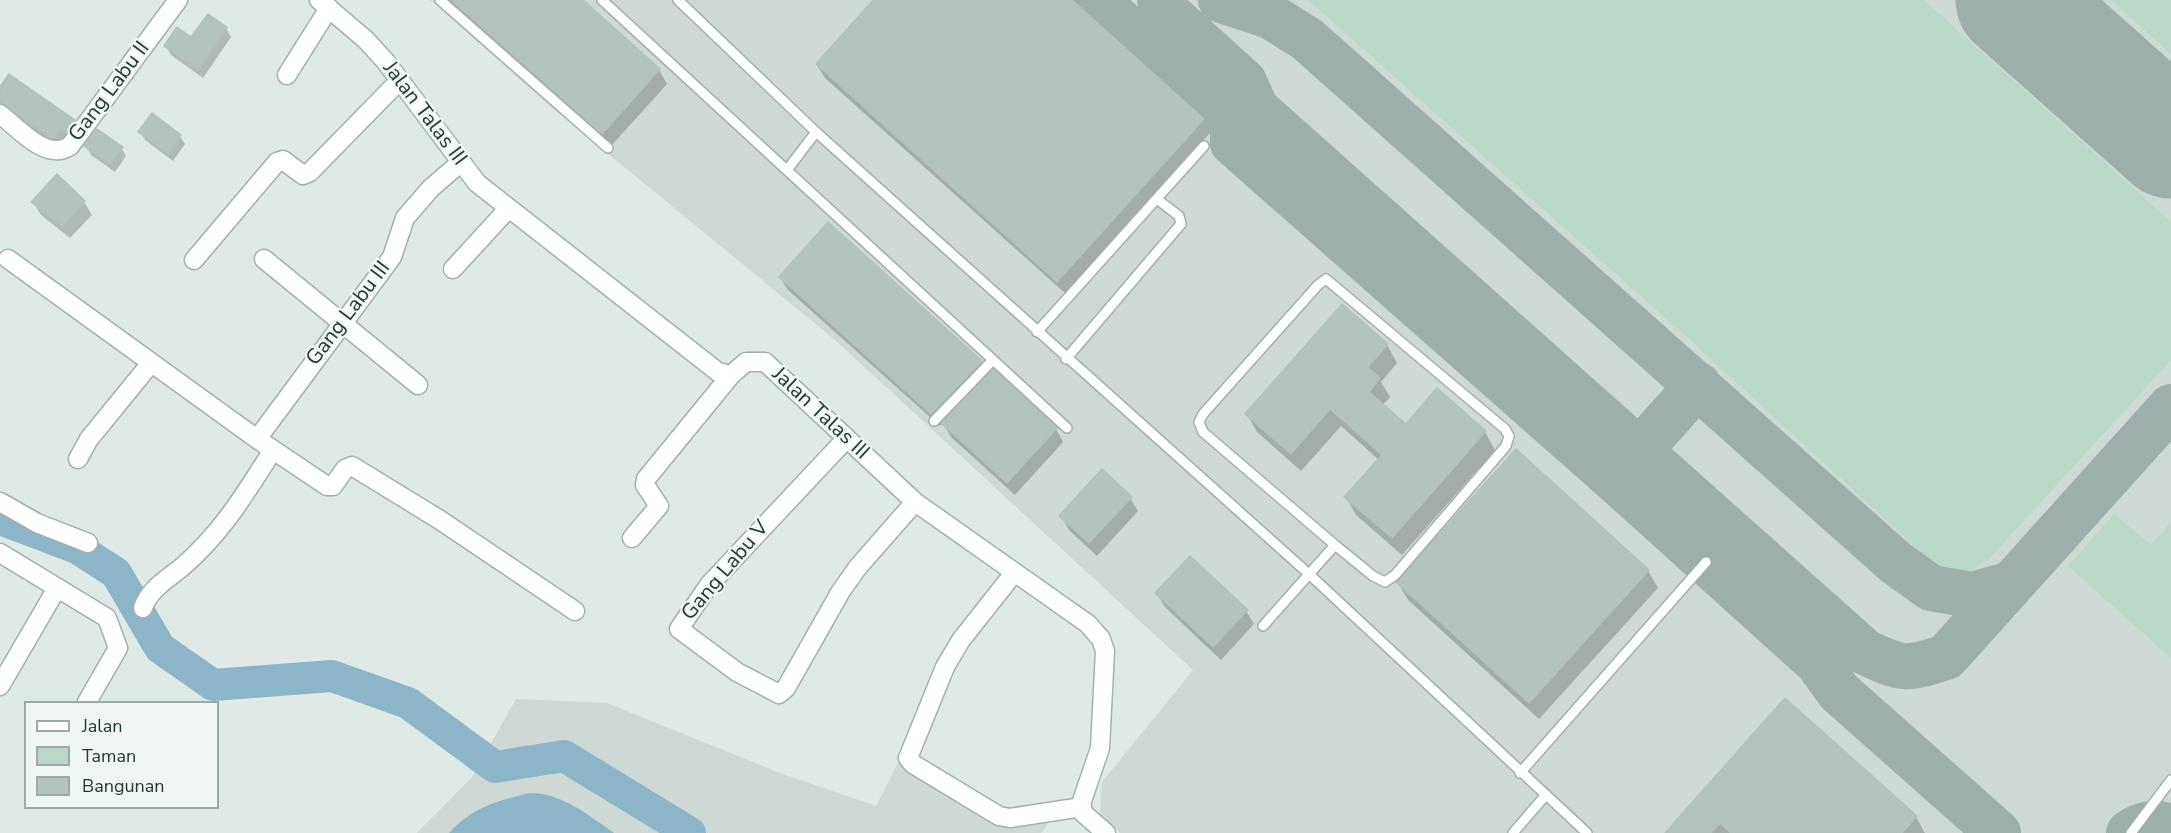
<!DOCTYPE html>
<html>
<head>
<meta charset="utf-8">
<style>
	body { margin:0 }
	#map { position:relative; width:2171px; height:833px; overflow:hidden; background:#dfe9e6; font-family:"Nunito Sans",sans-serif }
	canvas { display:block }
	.legend { position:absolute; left:24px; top:701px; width:195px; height:108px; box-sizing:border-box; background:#eff6f4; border:2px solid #9daaa8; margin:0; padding:8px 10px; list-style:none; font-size:18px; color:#223735 }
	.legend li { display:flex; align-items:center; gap:12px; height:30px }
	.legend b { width:30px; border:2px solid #9daaa8 }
</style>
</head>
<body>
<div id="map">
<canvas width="2171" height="833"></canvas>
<ul class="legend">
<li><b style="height:8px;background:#fff"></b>Jalan</li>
<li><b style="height:16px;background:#bad8c7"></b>Taman</li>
<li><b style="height:16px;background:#b5c3bf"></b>Bangunan</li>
</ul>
</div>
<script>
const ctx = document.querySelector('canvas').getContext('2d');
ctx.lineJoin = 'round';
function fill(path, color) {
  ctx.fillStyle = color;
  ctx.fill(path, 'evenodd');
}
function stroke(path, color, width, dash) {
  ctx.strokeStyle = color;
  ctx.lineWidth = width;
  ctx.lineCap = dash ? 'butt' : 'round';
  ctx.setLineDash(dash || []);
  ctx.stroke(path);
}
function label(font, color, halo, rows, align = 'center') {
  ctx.font = font + ' "Nunito Sans",sans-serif';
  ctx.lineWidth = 4.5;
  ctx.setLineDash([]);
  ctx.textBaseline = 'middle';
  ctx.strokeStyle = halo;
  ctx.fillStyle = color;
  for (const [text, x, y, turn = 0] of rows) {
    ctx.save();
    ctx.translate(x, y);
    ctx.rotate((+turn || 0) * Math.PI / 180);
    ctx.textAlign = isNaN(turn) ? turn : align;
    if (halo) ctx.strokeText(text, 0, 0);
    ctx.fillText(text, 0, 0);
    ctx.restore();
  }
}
const built = new Path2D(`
	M430,0H2171V833H1120L1100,812L1102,782L1193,670L834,339L551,107Z
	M516,699L607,703L780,773L876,806L900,759L992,816L1058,809L1041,833H417L472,777Z`);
const green = new Path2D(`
	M1308,0H1924L2171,222V360L1988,560L1968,571L1936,566L1689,339Z
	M2111,0H2171V54Z
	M2114,514L2151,545L2171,522V658L2068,566Z`);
const water = new Path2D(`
	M530,793C562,793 588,815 614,833H449C471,808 499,800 530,793Z`);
const shadow = new Path2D(`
	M446,0H581L659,70L667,84L611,146Z
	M875,0H1069L1203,120L1210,133L1066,294L825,78L817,65Z
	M226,28L231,37L203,78L171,55L166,46Z
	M0,89L74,121L82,134L59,151L0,108Z
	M140,132L180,136L185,144L173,161L145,140Z
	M86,146L121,148L126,156L115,172L91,155Z
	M33,202H84L92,215L70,238L41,215Z
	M828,224L981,362L989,376L1056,429L1063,442L1015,495L951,437L943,423L940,426L788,290L780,277Z
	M1342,306L1387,345L1397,363L1381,382L1390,397L1382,406L1406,427L1485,432L1495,450L1402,555L1356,515L1346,497L1379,460L1341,426L1301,471L1257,432L1247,414Z
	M1130,498L1138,511L1097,556L1069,530L1061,516Z
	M1648,571L1658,588L1539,719L1408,600L1398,583Z
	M1157,593L1246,611L1254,624L1221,660L1165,607Z
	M1785,700L1916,817L1925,833H1675Z`);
const river = new Path2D(`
	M0,519L77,548L116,573L160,648L213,685L332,676L408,703L495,767L564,756L690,833`);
const taxiway = new Path2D(`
	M1096,0L1233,123V143L1614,479L1698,385
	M1160,0L1170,15L1244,82L1256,109L1865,652C1903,670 1906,670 1946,657L2171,407
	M1221,0L1270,16L1307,39L1895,562L1931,588L1972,595L2012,584
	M1614,479L1818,663L1839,692L1998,833
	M2129,833C2141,824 2157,820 2171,828`);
const runway = new Path2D(`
	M2014,0L2171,140`);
const building = new Path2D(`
	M451,0H583L660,69L602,134Z
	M873,0H1072L1204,119L1057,282L816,64Z
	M208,14L227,27L198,70L164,46L177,27L191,37Z
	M9,74L75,120L66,133L61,130L55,138L50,137L0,103V87Z
	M152,113L181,135L168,153L138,132Z
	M97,129L123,147L110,164L84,146Z
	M57,174L85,201L62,226L31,202Z
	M828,222L982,361L931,414L779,277Z
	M1342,304L1388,344L1368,367L1380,378L1369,392L1406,424L1437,388L1486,431L1392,538L1344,497L1382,455L1330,409L1291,454L1245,414Z
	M993,369L1057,428L1007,483L941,423Z
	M1516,449L1649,570L1529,703L1396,582Z
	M1102,469L1132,497L1089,543L1059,516Z
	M1190,556L1248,610L1213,647L1155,593Z
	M1785,698L1917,816L1902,833H1731L1720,823L1711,833H1665Z`);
const lane = new Path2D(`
	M440,0L608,148
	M602,0L1067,428
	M678,0L816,132L1310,575L1587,833
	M787,170L816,132
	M1037,332L1204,146
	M1066,359L1181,224L1179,216L1157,199
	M934,421L993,360
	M1263,626L1335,545L1203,432L1199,422L1203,414L1318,285L1326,279L1505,429L1509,436L1506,446L1395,575L1385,582L1373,576L1335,545
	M1520,773L1706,562
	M1513,833L1545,796
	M2131,833L2171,780`);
const street = new Path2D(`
	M287,75L329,8
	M0,114C18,128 46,162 70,146L178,0
	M8,259L257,439L327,486H333L345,469L352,466L440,520L575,611
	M264,259L418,385
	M194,260L277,162L283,160L303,175L310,172L399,81
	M453,269L508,209
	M257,439L392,257L405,218L431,188L460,163
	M846,439L709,585L679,629L737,672L779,694L786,688L841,591L858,567L915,502
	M78,459L89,439L151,363
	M0,502L37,523L88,543
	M632,538L659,506L645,485L646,479L731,375
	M0,553L107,618L118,648L87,702
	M1014,573L961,640L945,667L908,758L913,764L999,816L1010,818L1082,807
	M143,608C149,590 167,579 181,568C222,533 245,494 273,450
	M0,686L57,588`);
const secondary = new Path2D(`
	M319,0L366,40L386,62L477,183L718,372L731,375L746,362H765L915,502L1088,624L1101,639L1105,651L1100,748L1081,804L1083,813L1106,833`);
const streetNames = [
	["Gang Labu II",110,92,-53],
	["Jalan Talas III",424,114,53],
	["Gang Labu III",349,314,-53],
	["Jalan Talas III",820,414,43],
	["Gang Labu V",726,571,-50]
];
fill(built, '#ced8d5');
fill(green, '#bad8c7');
fill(water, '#8db5c8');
fill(shadow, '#0003');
stroke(river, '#8db5c8', 32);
stroke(taxiway, '#9eaeab', 46);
stroke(runway, '#9eaeab', 117);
fill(building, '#b5c3bf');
stroke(building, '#b3c1be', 1.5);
stroke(lane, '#a3b0ad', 12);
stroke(street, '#a3b0ad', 21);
stroke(secondary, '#a0b3af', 21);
stroke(lane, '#fff', 9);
stroke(street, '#fff', 18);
stroke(secondary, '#fff', 18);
label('21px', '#223735', '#eff6f4', streetNames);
</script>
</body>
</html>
